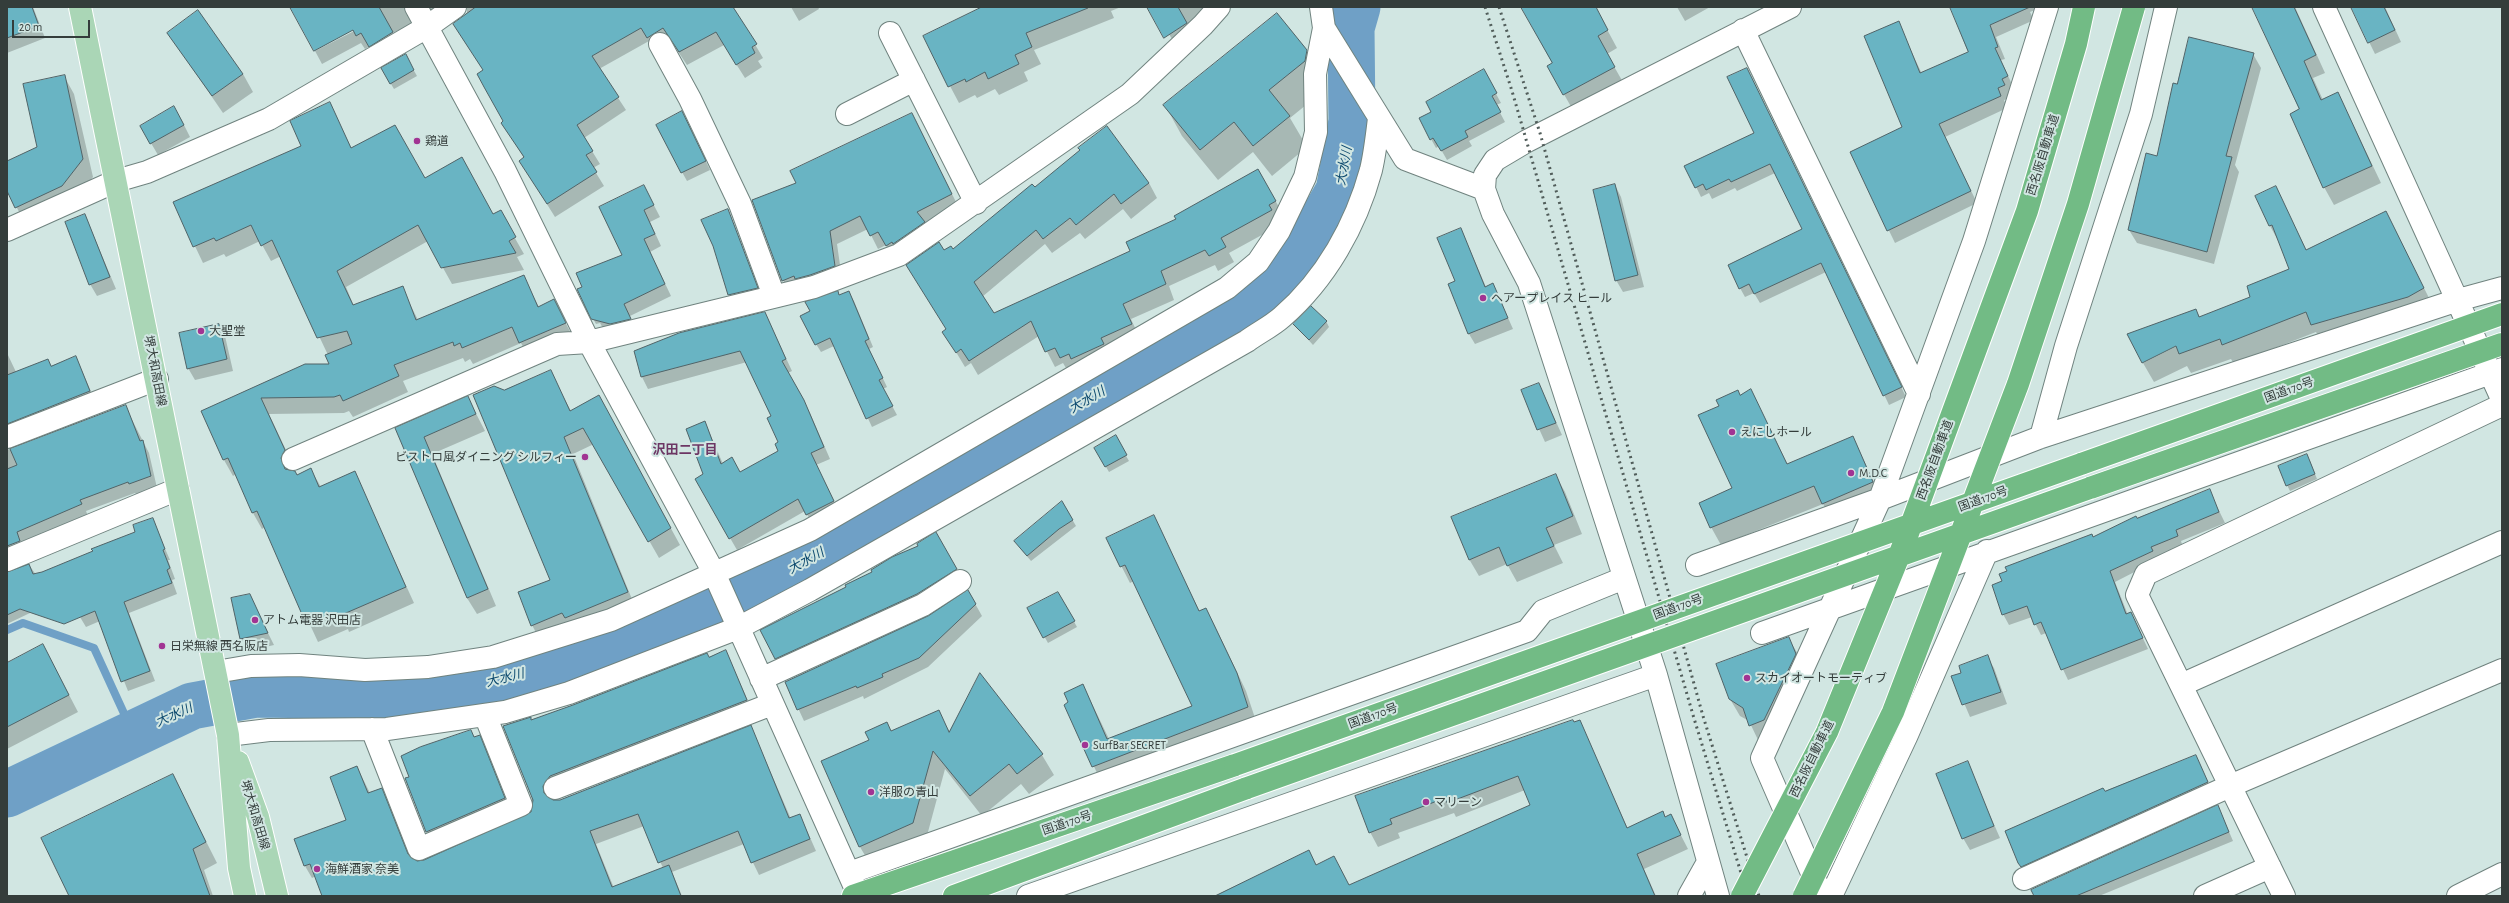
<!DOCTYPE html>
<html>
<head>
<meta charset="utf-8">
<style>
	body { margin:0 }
	#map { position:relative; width:2509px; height:903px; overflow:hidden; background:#d1e6e2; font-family:"Alegreya Sans",sans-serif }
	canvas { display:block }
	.frame { position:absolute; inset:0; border:8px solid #343d3b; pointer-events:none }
	.scale { position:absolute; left:12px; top:20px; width:78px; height:18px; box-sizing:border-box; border:2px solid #343d3b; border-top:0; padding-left:5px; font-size:12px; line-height:14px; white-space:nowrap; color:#343d3b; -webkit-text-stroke:3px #d1e6e2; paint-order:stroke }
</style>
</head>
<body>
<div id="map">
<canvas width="2509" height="903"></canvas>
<div class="frame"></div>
<div class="scale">20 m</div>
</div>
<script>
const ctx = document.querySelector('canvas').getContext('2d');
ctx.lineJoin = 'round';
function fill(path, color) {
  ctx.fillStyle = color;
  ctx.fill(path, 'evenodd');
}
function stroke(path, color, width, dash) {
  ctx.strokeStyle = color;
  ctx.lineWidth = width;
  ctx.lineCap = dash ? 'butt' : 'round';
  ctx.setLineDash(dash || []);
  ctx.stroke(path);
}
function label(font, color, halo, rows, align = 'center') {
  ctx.font = font + ' "Alegreya Sans","Noto Sans JP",sans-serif';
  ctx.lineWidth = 4;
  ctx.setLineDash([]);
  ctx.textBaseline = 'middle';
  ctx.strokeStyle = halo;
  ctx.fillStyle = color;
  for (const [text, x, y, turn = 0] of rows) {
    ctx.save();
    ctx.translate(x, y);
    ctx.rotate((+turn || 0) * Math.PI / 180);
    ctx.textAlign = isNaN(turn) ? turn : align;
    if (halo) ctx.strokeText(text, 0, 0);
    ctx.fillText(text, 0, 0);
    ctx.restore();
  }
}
const shadow = new Path2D(`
	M7,7H33L45,38L7,53Z
	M300,7H733L763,58L758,61L762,67L745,78L724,45L687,65L671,41L656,51L649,41L599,69L626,110L584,138L600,164L593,168L604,186L555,217L528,174L524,158L502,123L504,121L484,71L454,24L467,13V8L433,12L425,7L412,14L411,24L393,33L400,46L377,59L370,46L365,49L361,43L322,64L315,51L358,29Z
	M791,7H818L819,9L799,21Z
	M984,7H1121L1111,11L1114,18L1034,50L1041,64L1024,72L1028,81L999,95L995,89L977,98L975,95L959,103L924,37Z
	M1153,7H1224L1179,51Z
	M1522,7H1595L1617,48L1607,54L1624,84L1574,112L1548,66L1553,63Z
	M1677,7H1710L1685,21Z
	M1951,7H2034L2035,10L2030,12L2034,20L1996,37L2005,59L2001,60L2014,89L2008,91L2011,98L2004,100L2007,108L1945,137L1977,203L1895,243L1851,152L1903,127L1898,23L1922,74L1970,53Z
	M2253,7H2295L2325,73L2313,78L2323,100L2338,93L2381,183L2334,205L2324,187L2301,110Z
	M2352,7H2385L2401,42L2375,54Z
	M168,33L243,74L253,92L223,113Z
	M1306,51L1324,82L1322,92L1290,118L1307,147L1272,176L1253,152L1218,180L1182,136L1165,105Z
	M2253,54L2261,68L2235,165L2239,172L2214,264L2137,243L2129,230L2158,157L2178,85Z
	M405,55L417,76L394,89L382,69Z
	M1747,69L1906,397L1889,405L1826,272L1760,303L1754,293L1745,297L1740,288L1803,230L1775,173L1737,191L1735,188L1712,199L1709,193L1701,197L1686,166L1755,133Z
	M64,76L74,94L93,177L72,203L26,225L7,189V162L38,147Z
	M1488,79L1501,103L1496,105L1505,122L1469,141L1472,146L1447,160L1439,146L1436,148L1431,139Z
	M329,103L352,149L425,179L493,215L500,212L524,254L517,257L524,270L452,284L428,241L346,287L354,306L402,288L418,320L523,276L539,307L554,301L574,339L529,358L521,343L473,364L470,359L465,362L463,358L403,381L408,392L353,417L349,411L344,413L269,414L294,467L291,471L297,476L311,470L321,487L354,472L414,603L349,632L348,629L318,642L265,527L262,529L253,513L236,474L233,476L224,460L202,412L331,365L328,355L281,256L271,261L260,241L226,257L224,254L203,263L174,202L302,146Z
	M181,119L190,137L158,155L141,126Z
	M687,121L710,170L687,181L682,172Z
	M919,128L959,208L894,258L886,245L878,249L868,229L837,244L842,279L790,293L783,280L797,183Z
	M1258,170L1284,216L1280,225L1229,253L1234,262L1218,271L1215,265L1169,286L1174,300L1131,319L1140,339L1069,373L1063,363L1055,367L1039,336L978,375L971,363L965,367L953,347L947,330L944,251L952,250L1035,188L1149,183L1157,198L1131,219L1123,209L1085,239L1080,233L1052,253L1045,244L982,297L993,315L1132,252L1177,220Z
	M1615,185L1621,197L1644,287L1623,292L1616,280Z
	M644,186L660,217L650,222L661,246L650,252L671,296L630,316L636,331L605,332L600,323L596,324L590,313L624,255Z
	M2275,187L2307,251L2386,212L2434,308L2323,344L2316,332L2234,364L2231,359L2191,373L2187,366L2154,382L2143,363L2181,344L2196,310L2200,317L2252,297L2290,270L2280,244L2270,226Z
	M728,210L761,296L733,303L729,295Z
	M85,215L116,289L97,296L90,284Z
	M1461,229L1486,287L1493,284L1513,329L1475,344L1469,334L1456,281Z
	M838,292L840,296L849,292L854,301L873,347L869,349L887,387L883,389L897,415L872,427L834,346L821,352L816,344L811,312Z
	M765,313L792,371L788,373L810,413L830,459L816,465L840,513L814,526L805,511L737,550L696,479L704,474L705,422L723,464L740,474L780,451V443L772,417L747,362L648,389L642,377L636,352Z
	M1326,321L1329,327L1313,345L1294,324Z
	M218,325L225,336L233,371L195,380L188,368Z
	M7,353L16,372L48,360L52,367L76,357L96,403L7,439Z
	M550,371L571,411L608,413L680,545L659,558L594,444L573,454L636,609L541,642L532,625L551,580L504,391Z
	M1539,384L1562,435L1545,442L1522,391Z
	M1751,391L1788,465L1853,437L1882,499L1833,521L1823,504L1721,545L1711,527L1733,489L1740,396Z
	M468,398L485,431L432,454L496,606L477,614L467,598L396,429Z
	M125,406L149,453L157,488L137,495L135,493L86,511L88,516L7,562V449L12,450Z
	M1115,437L1129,461L1109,472L1095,448Z
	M2310,461L2317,479L2290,491L2287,485Z
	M1556,476L1565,492L1582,534L1554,545L1563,563L1517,582L1507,564L1479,576L1469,559Z
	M2209,490L2225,523L2181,541L2183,547L2115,582L2128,615L2131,613L2148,649L2068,680L2046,633L2041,635L2032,617L2009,625L2003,614L2093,538Z
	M1062,502L1076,526L1031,561L1019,547Z
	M1153,516L1200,612L1206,609L1215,626L1246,691L1257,724L1102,784L1066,705L1083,685L1109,739L1194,707L1134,581L1130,583L1107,538Z
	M152,519L170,560H168L175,579L172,580L177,594L129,613L155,681L128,691L100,621L86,627L80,617L137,533Z
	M936,534L962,580L782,669L776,658L848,588L920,546Z
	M29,565L55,601L7,624V572Z
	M968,591L982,616L928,667L864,699L863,696L804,721L786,682L929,617Z
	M1058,593L1077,627L1048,643L1029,609Z
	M249,595L274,645L248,651L241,639L232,599Z
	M1788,638L1798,654L1759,742L1749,721L1740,716L1730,699Z
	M43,645L78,712L7,749V661L8,663Z
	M726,651L753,712L557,788L549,798L552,801H560L751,727L791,819L800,815L816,851L759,875L744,844L672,872L682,896H325L316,876L312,878L305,866L348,821L357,767L370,793L381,789L410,857L417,862L424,861L532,813L531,721ZM644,826L663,868L614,888L596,844Z
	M1987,657L1994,668L2007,704L1970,717L1953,677L1963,673Z
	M980,675L1042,755L1054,775L1029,794L1021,784L982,816L945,769L925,843L872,867L860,847L823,762L938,712L950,732Z
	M1579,721L1628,829L1671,816L1688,849L1644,869L1656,896H1214L1309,851L1317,866L1350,886L1531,806L1525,790L1456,817L1454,813L1398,833L1400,838L1378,847L1370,832L1356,797L1521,738V740Z
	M470,731L475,738L479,736L484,746L509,808L432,841L406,779L411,777L402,757Z
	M2195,756L2213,793L2025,869L2020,864L2104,792Z
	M1967,763L2000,838L1970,850L1963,838Z
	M173,776L217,863L204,870L213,896H70Z
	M2222,815L2233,841L2099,896H2035Z`);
const stream = new Path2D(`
	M7,630L23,623L94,648L133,733`);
const river = new Path2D(`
	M7,794L192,706L257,694L389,696L448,690L498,681L568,661L706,610L796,567L1236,315L1279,280L1311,240L1339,191L1352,121L1351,28L1357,7`);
const building = new Path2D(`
	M7,7H32L39,26L7,38Z
	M290,7H379L393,32L369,47L361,33L356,36L353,30L314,51Z
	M476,7H733L757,44L752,47L755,53L736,65L716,32L679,52L663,28L647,38L641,28L592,56L619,97L577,125L593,151L586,155L597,172L547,204L519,161L524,157L501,123L503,121L484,87L477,74L483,70L453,24Z
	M982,7H1088V8L1026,33L1032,47L1015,55L1019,64L988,79L985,72L966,82L965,79L948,87L923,36Z
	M1147,7H1178L1187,23L1164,38Z
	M1521,7H1596L1608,30L1598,36L1615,67L1563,95L1547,66L1552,63Z
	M1950,7H2030L1990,25L1998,47L1995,48L2008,76L2002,79L2005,85L1998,88L2001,96L1939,124L1971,191L1887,231L1850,152L1902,127L1864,36L1899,21L1920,73L1968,52Z
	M2252,7H2294L2316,55L2304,61L2321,100L2338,92L2372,166L2323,188L2290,114L2299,109Z
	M2351,7H2384L2395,30L2368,43Z
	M198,10L243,74L212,96L167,33Z
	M1277,13L1307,50L1305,61L1269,90L1290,116L1253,146L1234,122L1200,150L1163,105Z
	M2189,37L2254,53L2226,156L2232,157L2207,252L2128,230L2146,153L2157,156L2173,83L2177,84Z
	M406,54L414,70L390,84L381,68Z
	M1747,68L1902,387L1883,396L1821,263L1754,294L1749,284L1739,289L1728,265L1802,229L1770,164L1731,182L1729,179L1706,190L1703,184L1695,188L1684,166L1754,133L1727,77Z
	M1484,69L1497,93L1492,96L1501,112L1465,131L1468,137L1441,151L1433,138L1430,140L1419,118L1431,112L1426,102Z
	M65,75L83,159L62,186L15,208L7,191V161L37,147L23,84Z
	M330,102L351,148L395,125L425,178L462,157L493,214L501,210L516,237L509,241L516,253L441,268L418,225L337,271L353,305L403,286L416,320L524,275L538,307L554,299L566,323L519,343L512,327L462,348L460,343L454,346L453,342L394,365L399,376L343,401L340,395L334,397L261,398L285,450L281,458L285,469L295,471L297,475L311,468L319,487L355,471L406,587L339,616L338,613L307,626L257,511L252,513L228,458L223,460L201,411L305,364H329L325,355L352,344L347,331L317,338L272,240L261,246L251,225L216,241L214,238L193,247L173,202L301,146L290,121Z
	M174,106L184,125L150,144L140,126Z
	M682,111L706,161L681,173L656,125Z
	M912,113L952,194L917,212L925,222L893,244L892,242L886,246L878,232L870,236L860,216L830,231L835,266L810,275L795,279L794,276L782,281L752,200L796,183L790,171Z
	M1107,126L1149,183L1121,204L1114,194L1076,225L1070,218L1043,239L1036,230L974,282L994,313L1130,251L1126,242L1176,219L1174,216L1258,169L1276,201L1269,205L1272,210L1221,238L1226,247L1209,256L1205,250L1161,271L1166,284L1123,304L1132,324L1101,338L1104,344L1071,359L1069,354L1060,358L1055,348L1045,352L1031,321L969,361L961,349L956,353L942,332L946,329L906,265L939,242L944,250L951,246L953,249L1032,184L1035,187L1080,150L1078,148Z
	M1615,184L1638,275L1615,281L1593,190Z
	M644,185L654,205L644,210L655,234L644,239L665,284L624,304L631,319L610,324L591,319L577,289L582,287L576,273L622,255L599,207Z
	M2276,186L2306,250L2386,211L2424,288L2408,297L2311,325L2306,312L2222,345L2220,339L2179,354L2176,346L2142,363L2127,334L2196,309L2199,317L2250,297L2247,286L2289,269L2272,225L2269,226L2255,196Z
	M728,209L758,288L728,295L713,246L701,220Z
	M85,214L110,277L89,285L65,222Z
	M1461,228L1485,287L1493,283L1508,318L1468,334L1448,284L1455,281L1437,238Z
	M838,291L839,295L849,291L869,339L865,341L883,378L879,380L893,406L866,419L830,338L815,345L800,316L810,311L805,302Z
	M1311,306L1327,321L1309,340L1293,324Z
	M765,312L786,359L782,361L804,400L824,447L811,453L834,501L806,515L798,499L729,539L695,479L703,474L686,429L705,421L721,464L732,457L740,472L778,451L775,444L778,442L767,418L771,416L740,351L641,377L634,351L679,333Z
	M219,324L227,359L187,369L179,333Z
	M76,356L90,391L7,424V375L48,359L51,366Z
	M551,370L570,411L599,395L671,528L648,542L583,428L564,437L628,592L565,618L562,613L531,626L518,592L550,580L473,395L494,386L504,390Z
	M1539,383L1556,423L1537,430L1521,390Z
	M1751,389L1787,464L1853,436L1873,482L1822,504L1814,486L1710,528L1699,503L1732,488L1698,415L1719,406L1716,400L1738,390L1740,395Z
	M468,396L476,414L424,437L488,589L467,598L395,428Z
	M126,405L140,441L143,440L151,476L129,484L128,482L80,500L82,504L17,532L20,541L7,546V469L17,465L10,449Z
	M1116,435L1127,455L1105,467L1094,448Z
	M2307,454L2315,474L2286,486L2278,466Z
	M1556,474L1573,516L1546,528L1554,546L1507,566L1499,547L1469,560L1451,517Z
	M2210,489L2219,512L2176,530L2178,536L2151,547L2153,551L2110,571L2126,614L2131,612L2143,638L2061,670L2041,622L2034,625L2027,606L2002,615L1992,585L2002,581L1999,574L2007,571L2005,567L2092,534L2093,537L2136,516L2137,518Z
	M1062,501L1073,520L1059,529L1027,556L1014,541Z
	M1154,515L1199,611L1206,608L1237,673L1248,707L1092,767L1064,705L1068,702L1064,693L1083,684L1107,739L1192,706L1125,565L1120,567L1106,538Z
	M153,518L165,549L163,550L170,568L167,570L172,583L124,602L150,671L121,682L95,611L64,624L20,609L7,615V572L29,564L33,574L42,572L93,551L91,549L135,532L133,525Z
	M936,532L957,569L917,594L775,659L760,630L846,587L845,585L872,572L871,570L892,557L918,546L917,544Z
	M968,590L976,604L919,658L882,674L883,677L857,688L856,686L797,710L785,682L928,616Z
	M1058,592L1075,621L1043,638L1027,608Z
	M250,594L268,633L240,639L231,598Z
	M1789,637L1796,654L1764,720L1749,726L1743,708L1729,699L1716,664Z
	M43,644L69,695L7,727V663Z
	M726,650L747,700L550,776L543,786L544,793L553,800H560L751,725L789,818L800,814L810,839L751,863L738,831L658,863L638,814L590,831L612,887L669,865L681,896H322L310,864L304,866L294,839L346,820L330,777L357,766L368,793L382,788L408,854L417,861L424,860L531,812L533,800L503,726L531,717V720L573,705L707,653L709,657Z
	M1988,655L2001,692L1962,705L1951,676L1961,673L1959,666Z
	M980,673L1043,754L1017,774L1009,764L970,796L933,751L913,823L859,847L821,761L869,740L865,732L887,722L891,731L939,710L949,732Z
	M1573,720L1574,722L1580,720L1627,828L1663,811L1665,817L1671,814L1681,835L1637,854L1655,896H1215L1309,850L1316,865L1334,856L1349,885L1530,805L1518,776L1447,803L1445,798L1390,819L1392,824L1369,833L1355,796Z
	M471,730L474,737L480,735L505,798L426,832L405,778L409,777L401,756L420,747Z
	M2196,755L2208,782L2021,867L2018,863L2005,831L2103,788L2105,791Z
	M1968,761L1994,826L1962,839L1936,774Z
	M173,774L206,842L193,849L210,896H69L41,838Z
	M2218,805L2229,832L2076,896H2034L2031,890Z`);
const minor = new Path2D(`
	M416,7L505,171L589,342L714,573L859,896
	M1321,7L1324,28L1405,159L1484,189
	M2324,7L2502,399
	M1743,30L1919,394
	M890,33L976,203
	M660,44L690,99L740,204L774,296
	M847,114L914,80
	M7,230L116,181L147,172L269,119L427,27L455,7
	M7,437L157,379
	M2041,437L2066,346L2141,114L2166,7
	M293,459L557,344L589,342L814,287L899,255L1130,94L1203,25L1219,7
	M7,560L178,489
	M1697,565L1880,499L1974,241L2047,7
	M1762,633L2502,369
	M216,672L251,666L299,665L365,670L428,667L493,657L611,620L810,530L1227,288L1258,262L1279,231L1305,177L1316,132L1315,74L1324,28
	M761,679L923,605L960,581
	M2181,685L2502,542
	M372,729L419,849L521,805L485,715
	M228,735L269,730L387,729L505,712L569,693L738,628L810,590L1247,341C1258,333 1272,326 1282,317C1326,279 1356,225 1371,170C1375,153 1377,135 1379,118
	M555,788L772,704
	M849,873L1527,631L1543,611L1624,578
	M2024,879L2230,786L2502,670
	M1028,896L1656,675
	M1689,896L1707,864
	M1718,896L1656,675L1529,283L1493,214L1484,189L1485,175L1495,160L1527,141L1790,7
	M1822,896L1762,758L1880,499L2041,437L2458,300L2502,288
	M1831,896L1906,737L1987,551
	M2205,896L2270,867
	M2284,896L2137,595L2146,574L2502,405
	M2458,896L2502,874`);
const major = new Path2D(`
	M80,7L228,735L239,868L245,896
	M238,762L258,817L277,896`);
const highway = new Path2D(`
	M2081,464L2502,314
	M2090,488L2502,344
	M853,896L1235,765
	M954,896L1247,788`);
const rail = new Path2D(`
	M1485,7L1512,91L1693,715L1748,896
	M1499,7L1540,133L1703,716L1759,896`);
const highwayBridge = new Path2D(`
	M1235,765L2081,464
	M1247,788L2090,488
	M1742,896L1827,732L1907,536L2027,211L2076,44L2084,7
	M1804,896L1893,712L2018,384L2078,204L2134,7`);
const markers = [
	[417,141,4,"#a13493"],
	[1483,298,4,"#a13493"],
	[201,331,4,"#a13493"],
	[1732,432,4,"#a13493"],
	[585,457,4,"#a13493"],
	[1851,473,4,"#a13493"],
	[255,620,4,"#a13493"],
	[162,646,4,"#a13493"],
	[1747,678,4,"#a13493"],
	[1085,745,4,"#a13493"],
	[871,792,4,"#a13493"],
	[1426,802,4,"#a13493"],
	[317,869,4,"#a13493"]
];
const poiNames = [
	["鶏道",425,141],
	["ヘアープレイス ヒール",1491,298],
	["大聖堂",209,331],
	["えにしホール",1740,432],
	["ビストロ風ダイニング シルフィー",577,457,"right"],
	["M.D.C",1859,473],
	["アトム電器 沢田店",263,620],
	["日栄無線 西名阪店",170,646],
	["スカイオートモーティブ",1755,678],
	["SurfBar SECRET",1093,745],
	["洋服の青山",879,792],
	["マリーン",1434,802],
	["海鮮酒家 奈美",325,869]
];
const streetNames = [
	["西名阪自動車道",2043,155,-73],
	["堺大和高田線",155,371,79],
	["国道170号",2289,390,-20],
	["西名阪自動車道",1935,460,-70],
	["国道170号",1983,499,-20],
	["国道170号",1678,607,-20],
	["国道170号",1373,716,-20],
	["西名阪自動車道",1812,759,-64],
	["堺大和高田線",255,815,73],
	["国道170号",1067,823,-19]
];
const waterNames = [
	["大水川",1344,166,-80],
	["大水川",1087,400,-30],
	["大水川",806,561,-29],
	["大水川",505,678,-14],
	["大水川",174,715,-24]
];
const neighbourhoodNames = [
	["沢田二丁目",685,450]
];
fill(shadow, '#0003');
stroke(stream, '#6fa0c6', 8);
stroke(river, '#6fa0c6', 47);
fill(building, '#69b4c3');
stroke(building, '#506367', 1);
stroke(minor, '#70837f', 24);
stroke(major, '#fff', 24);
stroke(highway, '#fff', 24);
stroke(minor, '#fff', 22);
stroke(major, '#aad6b6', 22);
stroke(highway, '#72bb85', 22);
stroke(rail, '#515d5a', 3, [2, 4]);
stroke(highwayBridge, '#fff', 24, []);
stroke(highwayBridge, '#72bb85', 22);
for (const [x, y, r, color] of markers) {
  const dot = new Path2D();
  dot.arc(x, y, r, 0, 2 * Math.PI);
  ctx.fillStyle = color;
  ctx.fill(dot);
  stroke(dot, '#d1e6e2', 1.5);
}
label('12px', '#343d3b', '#d1e6e2', poiNames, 'left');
label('12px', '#343d3b', '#d1e6e2', streetNames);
label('italic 13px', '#0c496e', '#d1e6e2', waterNames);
label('bold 13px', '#6c3664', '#d1e6e2', neighbourhoodNames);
</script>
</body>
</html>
